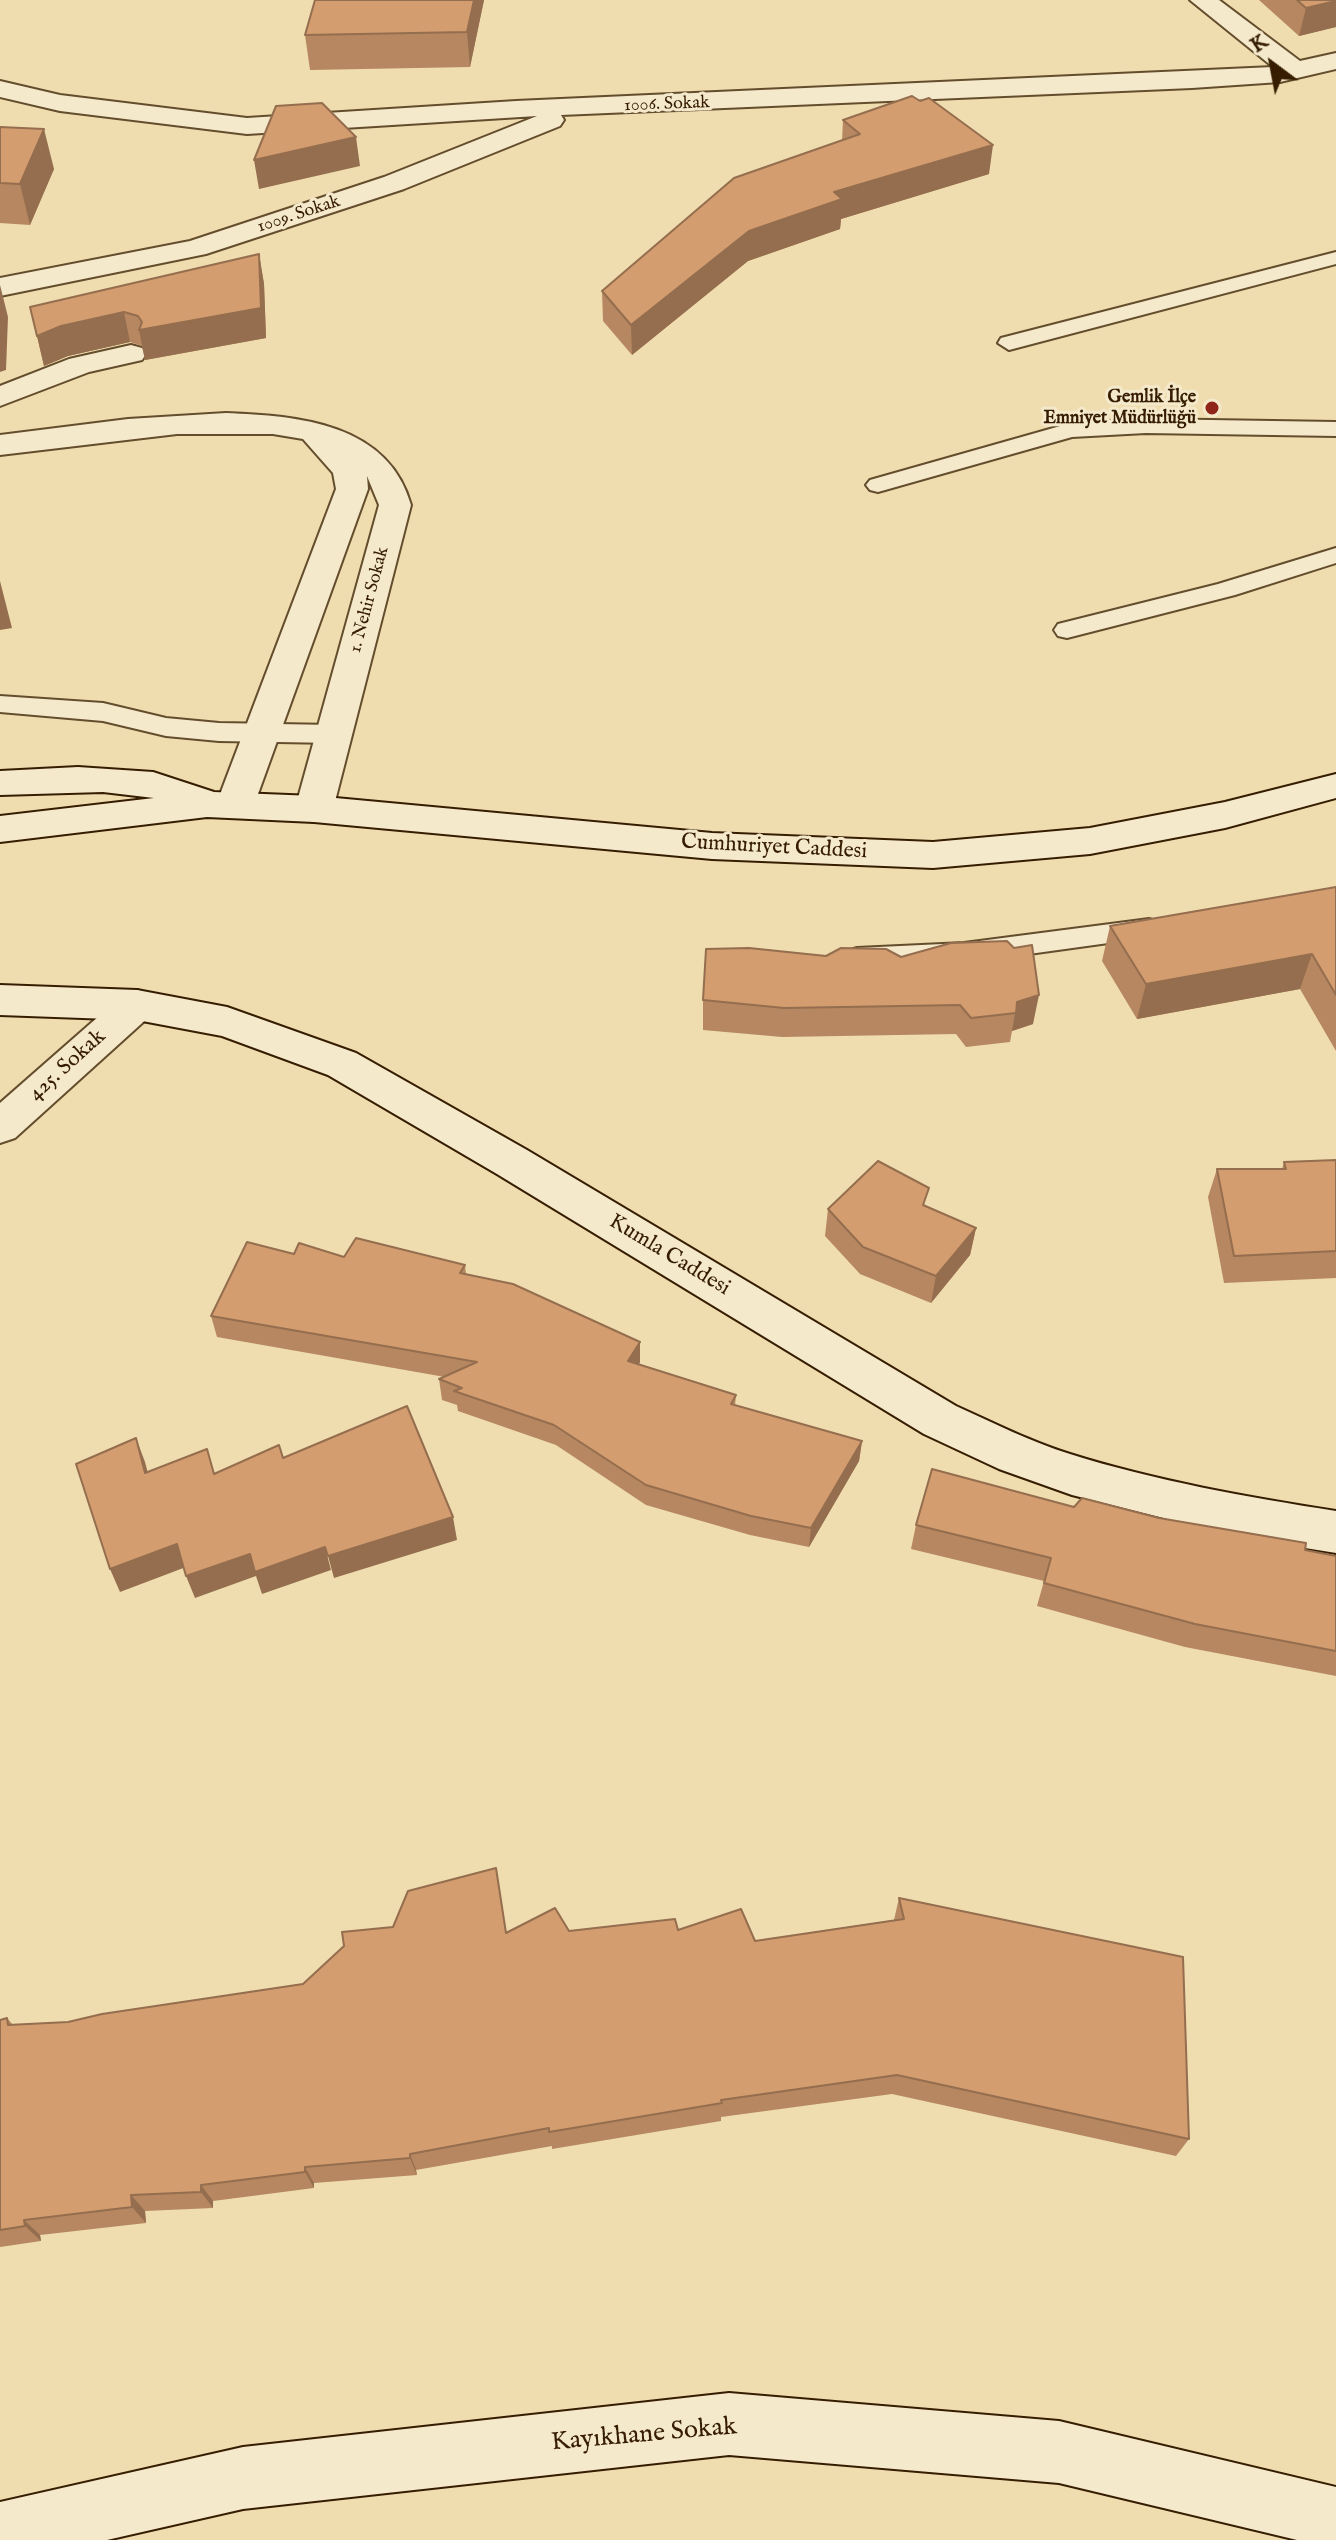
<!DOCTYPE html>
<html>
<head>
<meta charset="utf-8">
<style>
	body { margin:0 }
	#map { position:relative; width:1336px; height:2540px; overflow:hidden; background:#efddb0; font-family:"IM FELL English",serif }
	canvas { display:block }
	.north { position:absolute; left:1232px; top:24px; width:80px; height:80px; -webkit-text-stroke:6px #f5e9cc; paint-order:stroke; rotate:328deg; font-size:22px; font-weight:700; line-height:32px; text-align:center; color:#361d00 }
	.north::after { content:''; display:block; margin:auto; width:28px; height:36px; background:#361d00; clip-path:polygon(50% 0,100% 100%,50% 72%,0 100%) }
</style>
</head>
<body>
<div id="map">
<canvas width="1336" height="2540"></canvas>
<div class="north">K</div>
</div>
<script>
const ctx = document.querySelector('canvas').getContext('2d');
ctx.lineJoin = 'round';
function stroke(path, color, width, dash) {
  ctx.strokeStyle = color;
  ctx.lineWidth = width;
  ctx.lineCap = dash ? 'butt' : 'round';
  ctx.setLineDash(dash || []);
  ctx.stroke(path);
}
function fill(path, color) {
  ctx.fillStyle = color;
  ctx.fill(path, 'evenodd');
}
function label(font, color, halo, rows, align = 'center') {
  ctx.font = font + ' "IM FELL English",serif';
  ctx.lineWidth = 6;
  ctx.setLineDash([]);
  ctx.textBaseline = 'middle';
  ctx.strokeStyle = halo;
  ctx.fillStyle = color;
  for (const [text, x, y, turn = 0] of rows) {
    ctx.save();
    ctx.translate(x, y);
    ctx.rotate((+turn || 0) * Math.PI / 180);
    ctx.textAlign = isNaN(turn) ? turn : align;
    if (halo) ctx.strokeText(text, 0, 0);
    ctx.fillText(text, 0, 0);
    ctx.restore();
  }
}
const lane = new Path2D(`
	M1336,252V264L1009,350L998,343L1001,338Z
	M1146,419L1336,422V436L1146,433L1072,437L878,492L870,490L866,485L870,480L1071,423Z
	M1336,548V563L1235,595L1067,638L1058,636L1054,630L1058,624L1218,584Z
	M0,696L103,703L166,718L219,723L334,725L343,728L347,734L343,740L334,743L219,741L166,736L103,721L0,712Z
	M1149,919L1159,922L1163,929L1159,936L964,963L857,968L847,965L843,958L847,951L857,948L964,943Z`);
const street = new Path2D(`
	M1190,0H1219L1300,61L1336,53V69L1280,82L1192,88L561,115L564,120L560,126L404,189L206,254L0,296V278L190,241L384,177L537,116L247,134L60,111L0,97V81L60,95L247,118L516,101L1273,67Z
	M131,345L142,348L146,354L142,360L89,372L0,406V386L69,359Z
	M226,413C299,416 388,423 411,505L333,809L327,818L314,822L301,818L295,809L379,505L367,476L368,489L254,805L248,814L235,818L222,814L216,805L336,489L333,473L303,439L273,434H177L0,455V435L128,419Z
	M137,990L151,995L157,1005L151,1015L15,1138L0,1143V1103L123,995Z`);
const secondary = new Path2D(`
	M78,767L153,772L214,792L314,796L712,833L933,842L1090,828L1225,802L1336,774V798L1225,828L1090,854L933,868L712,859L314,822L207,817L0,842V816L154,798L103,792L0,795V771Z
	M0,985L137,990L227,1007L356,1053L527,1150L956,1406C994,1423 1031,1442 1070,1454C1156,1481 1247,1497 1336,1511V1553L1243,1538L1072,1495L999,1469L924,1434L497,1174L328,1075L222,1036L137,1020L0,1015Z
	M729,2393L1059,2421L1336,2487V2540H1297L1059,2483L729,2455L243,2509L107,2540H0V2502L243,2447Z`);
const wall = new Path2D(`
	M484,0L470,67L310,70L305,35Z
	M1259,0H1336V27L1299,36Z
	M843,120L989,174L841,219L840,229L748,261L632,355L603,321L602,291L842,141Z
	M0,127L54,169L30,225L0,223Z
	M259,254L264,284L266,338L145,360L142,346L130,342L68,356L44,366L37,336Z
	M1336,887V1051L1300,989L1137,1019L1102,961L1110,926Z
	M951,943L1033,1024L1012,1031L1010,1042L966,1047L956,1034L782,1037L703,1030V1000L826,956L901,957Z
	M1336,1160V1278L1224,1283L1208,1197L1217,1169H1282L1284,1162Z
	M926,1206L976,1228L970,1255L931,1303L860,1274L825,1236L828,1209Z
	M294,1254L465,1265L466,1274L640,1342V1362L639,1364L736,1395L735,1406L862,1441L859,1461L809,1547L750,1535L646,1505L556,1445L458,1411L457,1405L442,1400L439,1379L445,1377L217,1337L211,1316Z
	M1074,1507L1159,1518L1336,1556V1676L1185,1647L1037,1606L1044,1581L911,1549L916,1525Z
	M899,1898L1189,2139L1176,2156L892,2094L721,2117V2121L552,2149V2146L416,2170L417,2175L314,2183V2188L213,2201V2208L145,2211L146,2223L40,2235L41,2241L0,2247V2020L7,2018L13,2025L68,2022L303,1984L506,1933L678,1930L755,1941L894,1920Z`);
const shadedWall = new Path2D(`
	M474,0H484L470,67L467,32Z
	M1336,1V27L1299,36L1306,8Z
	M44,129L54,169L30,225L20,184Z
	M356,137L360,166L259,189L254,160Z
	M993,145L989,174L841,219L840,229L748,261L632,355L631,325L749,231L834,192Z
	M259,254L264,284L266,338L145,360L139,330Z
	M0,285L8,317L6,370L0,372Z
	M124,312L130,342L68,356L44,366L37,336L61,326Z
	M0,581L12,628L0,630Z
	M1312,954L1300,989L1137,1019L1146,984Z
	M1039,995L1033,1024L1012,1031L1017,1002Z
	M976,1228L970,1255L931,1303L936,1276Z
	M640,1342V1362L629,1382L628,1361Z
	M136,1438L145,1462L154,1496L145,1473Z
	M862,1441L859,1461L809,1547L811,1528Z
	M453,1517L457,1540L334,1578L328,1556Z
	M177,1544L186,1567L120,1592L110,1569Z
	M325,1547L331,1570L262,1594L256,1576L195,1598L186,1576L250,1554Z
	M410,2154L416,2170L417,2175L410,2158Z
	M305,2167L314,2183V2188L305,2172Z
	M201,2185L213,2201V2208L201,2192Z
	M131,2195L145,2211L146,2223L132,2207Z
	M24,2220L40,2235L41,2241L25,2226Z`);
const building = new Path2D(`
	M315,0H474L467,32L305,35Z
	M1297,0H1336V1L1306,8Z
	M912,96L920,101L929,98L993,145L834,192L842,199L749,231L631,325L602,291L734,178L860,134L843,120Z
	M322,103L356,137L254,160L276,106Z
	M0,127L44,129L20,184L0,183Z
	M259,254L261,308L139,330L142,322L138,316L124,312L61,326L37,336L30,307Z
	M1336,887V995L1312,954L1146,984L1110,926Z
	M1007,941L1014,948L1032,945L1039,995L1017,1002L1016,1013L971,1018L960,1005L784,1008L703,1000L706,949L749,948L826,956L841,948L886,949L901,957L951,943Z
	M1336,1160V1251L1234,1256L1217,1169H1286L1284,1162Z
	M878,1161L929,1188L923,1205L976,1228L936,1276L863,1247L828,1209Z
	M356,1238L465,1265L460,1273L513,1284L640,1342L628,1361L736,1395L731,1404L862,1441L811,1528L751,1516L646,1485L554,1425L454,1391L462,1388L439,1379L477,1362L211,1316L247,1242L294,1254L299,1243L344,1257Z
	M407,1406L453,1517L328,1556L325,1547L255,1572L250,1554L186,1576L177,1544L110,1569L76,1464L136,1438L145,1473L207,1449L214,1474L279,1445L283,1458Z
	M932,1469L1074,1507L1082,1498L1159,1518L1306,1543L1305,1550L1336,1556V1651L1195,1624L1044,1583L1051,1558L916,1525Z
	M496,1868L506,1933L555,1908L569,1931L675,1919L678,1930L741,1909L755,1941L904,1919L899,1898L1183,1957L1189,2139L897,2075L721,2100L722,2103L549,2132V2128L410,2154V2158L305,2167V2172L201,2185V2192L131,2195L132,2207L24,2220L25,2226L0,2230V2020L7,2018L8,2025L68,2022L102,2014L303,1984L344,1946L342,1932L393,1927L408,1891Z`);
const markers = [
	[1212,408,8,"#8f2418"]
];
const farStreetnames = [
	["1006. Sokak",667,105,-2],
	["1009. Sokak",299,215,-18],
	["1. Nehir Sokak",370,600,-75]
];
const farPoinames = [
	["Gemlik İlçe",1196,398],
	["Emniyet Müdürlüğü",1196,419]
];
const streetNames = [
	["Cumhuriyet Caddesi",774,848,3],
	["425. Sokak",68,1066,-42],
	["Kumla Caddesi",669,1256,31]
];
const nearStreetnames = [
	["Kayıkhane Sokak",644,2436,-5]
];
stroke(lane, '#644d2c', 4);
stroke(street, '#644d2c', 4);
stroke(secondary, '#361d00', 4);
fill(lane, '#f5e9cc');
fill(street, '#f5e9cc');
fill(secondary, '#f5e9cc');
fill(wall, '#b68760');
fill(shadedWall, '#946e4e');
fill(building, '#d49d70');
stroke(building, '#946e4e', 2);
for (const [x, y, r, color] of markers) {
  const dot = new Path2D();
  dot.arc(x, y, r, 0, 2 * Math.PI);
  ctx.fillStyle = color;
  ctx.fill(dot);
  stroke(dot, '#f5e9cc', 3);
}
label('18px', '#361d00', '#f5e9cc', farStreetnames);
label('bold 18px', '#361d00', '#f5e9cc', farPoinames, 'right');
label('22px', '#361d00', '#f5e9cc', streetNames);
label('26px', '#361d00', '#f5e9cc', nearStreetnames);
</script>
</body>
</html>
